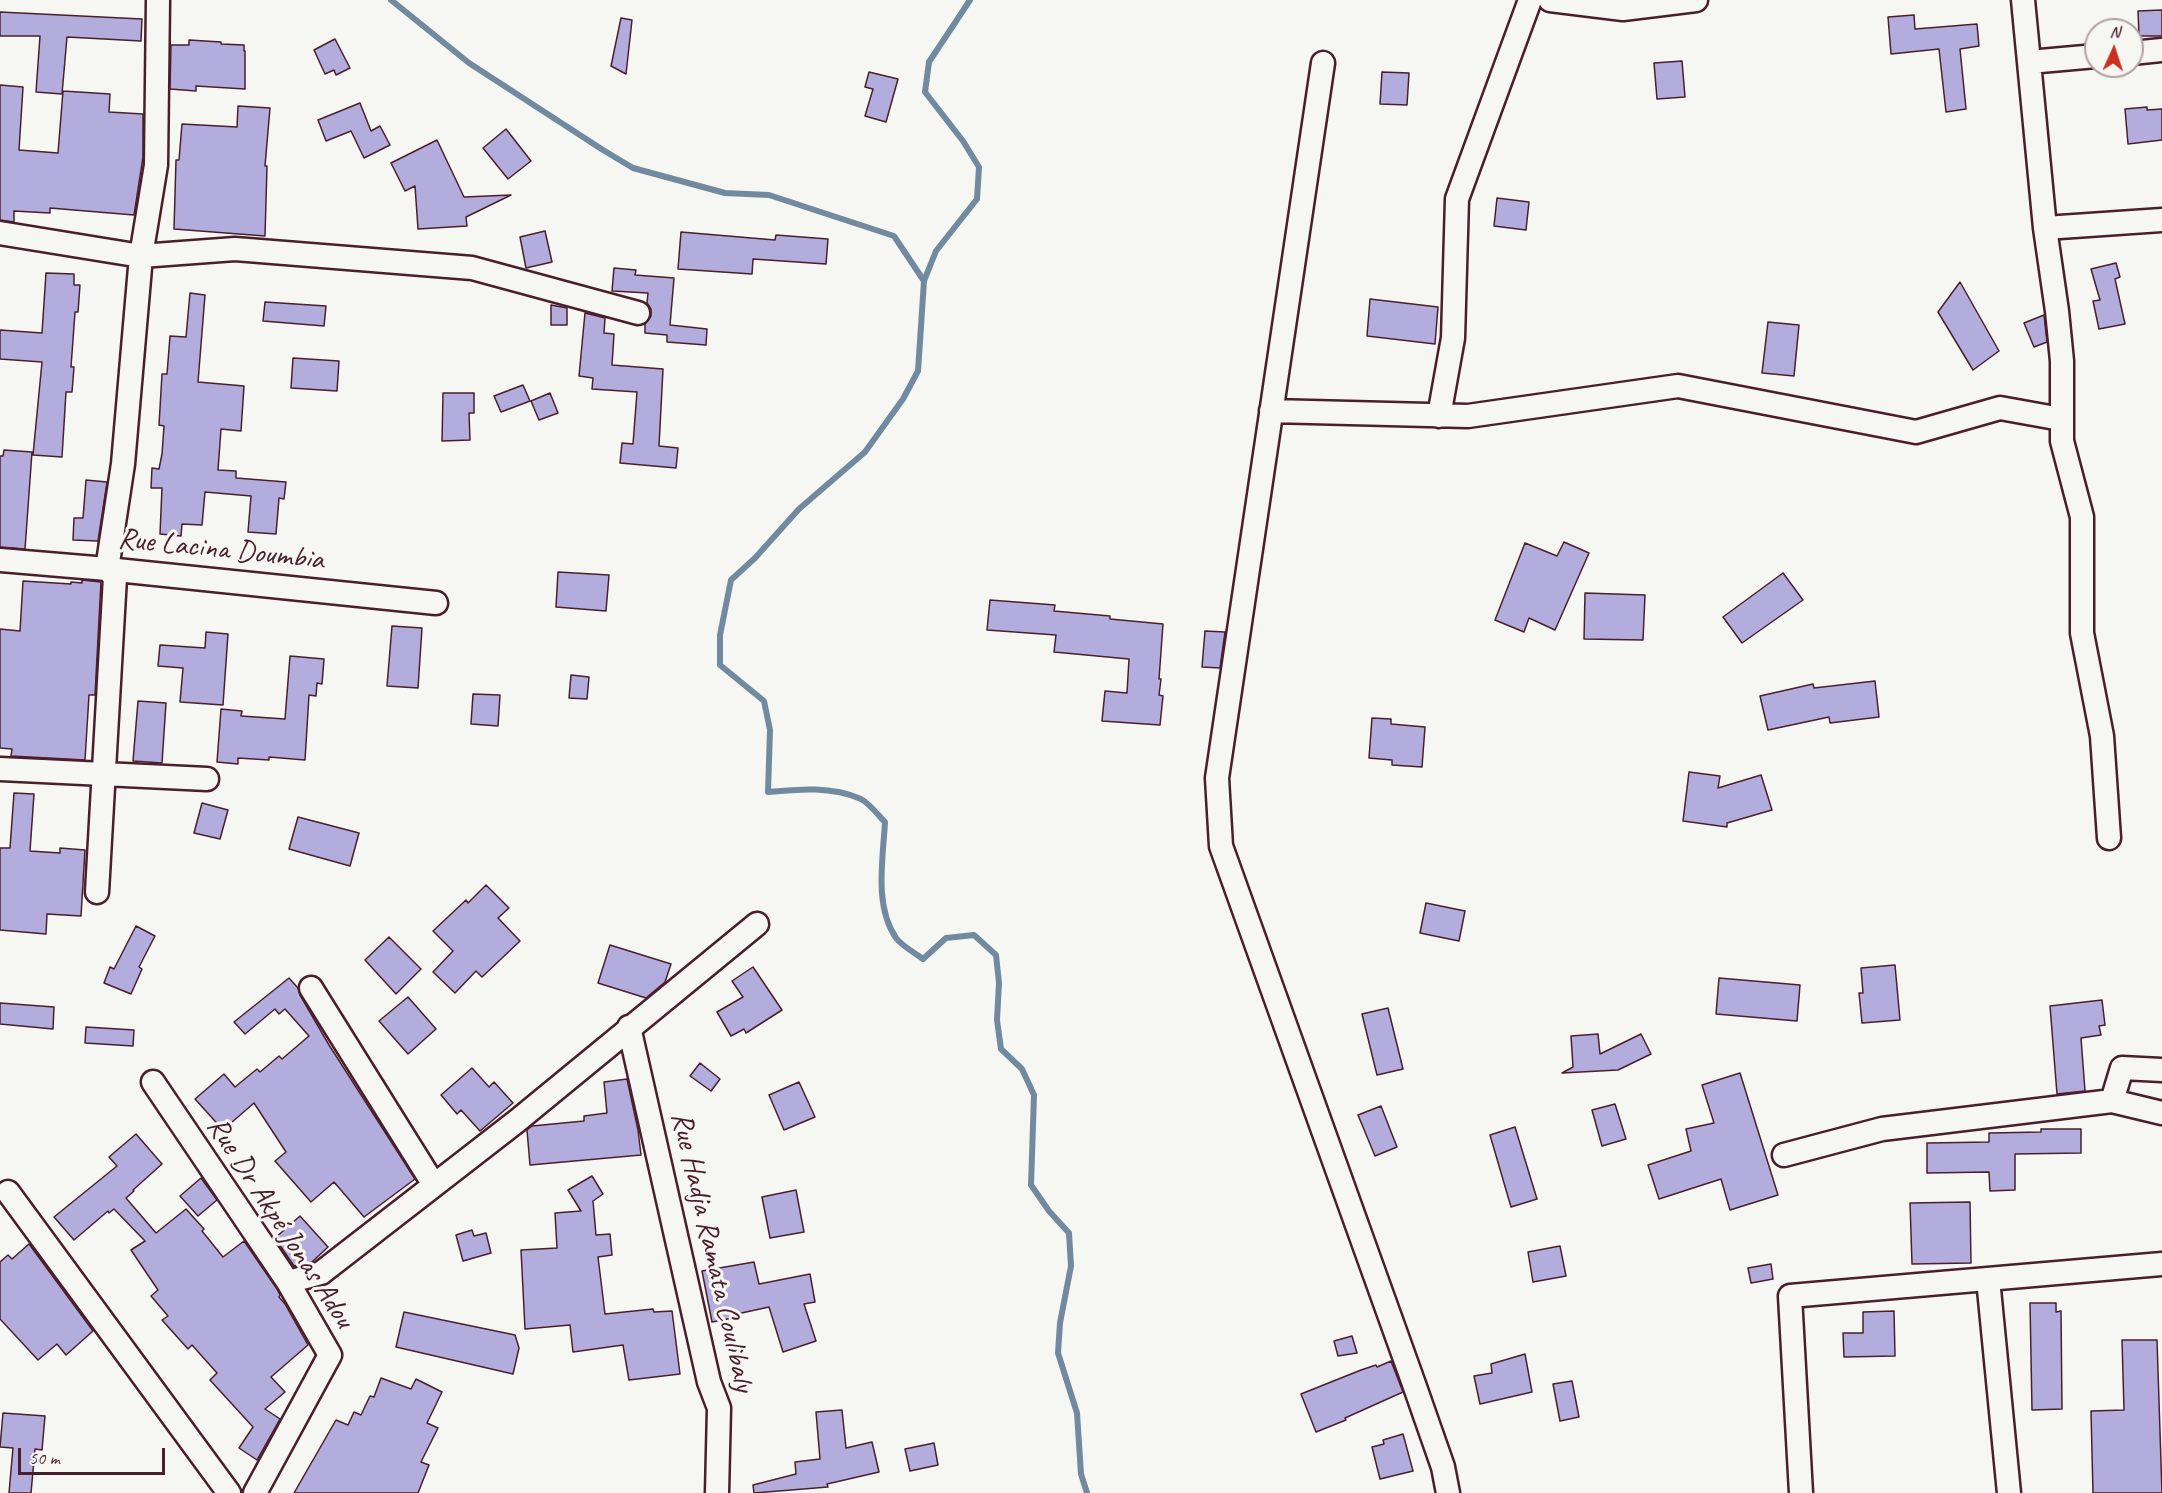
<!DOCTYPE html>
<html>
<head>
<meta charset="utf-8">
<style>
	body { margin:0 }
	#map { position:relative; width:2162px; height:1493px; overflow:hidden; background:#f6f6f2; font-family:Caveat,sans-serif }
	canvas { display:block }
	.north { position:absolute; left:2084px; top:18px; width:60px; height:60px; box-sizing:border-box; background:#f6f6f2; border:2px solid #b1a0a2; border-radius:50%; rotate:3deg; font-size:16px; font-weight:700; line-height:24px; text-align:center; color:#4a1f2b }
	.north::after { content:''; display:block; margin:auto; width:21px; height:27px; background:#c8321e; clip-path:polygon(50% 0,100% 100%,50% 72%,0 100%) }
	.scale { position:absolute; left:18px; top:1448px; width:147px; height:27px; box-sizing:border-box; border:3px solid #4a1f2b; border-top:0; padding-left:8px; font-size:18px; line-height:21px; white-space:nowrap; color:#4a1f2b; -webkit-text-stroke:4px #f6f6f2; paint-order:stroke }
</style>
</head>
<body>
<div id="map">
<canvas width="2162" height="1493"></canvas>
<div class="north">N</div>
<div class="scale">50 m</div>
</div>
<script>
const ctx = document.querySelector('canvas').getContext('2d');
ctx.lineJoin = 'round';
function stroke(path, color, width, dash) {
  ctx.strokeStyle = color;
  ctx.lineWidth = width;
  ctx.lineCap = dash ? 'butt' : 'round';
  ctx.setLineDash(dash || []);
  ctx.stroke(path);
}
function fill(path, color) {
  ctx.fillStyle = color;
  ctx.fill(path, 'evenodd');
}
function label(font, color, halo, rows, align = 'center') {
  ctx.font = font + ' Caveat,sans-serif';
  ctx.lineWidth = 6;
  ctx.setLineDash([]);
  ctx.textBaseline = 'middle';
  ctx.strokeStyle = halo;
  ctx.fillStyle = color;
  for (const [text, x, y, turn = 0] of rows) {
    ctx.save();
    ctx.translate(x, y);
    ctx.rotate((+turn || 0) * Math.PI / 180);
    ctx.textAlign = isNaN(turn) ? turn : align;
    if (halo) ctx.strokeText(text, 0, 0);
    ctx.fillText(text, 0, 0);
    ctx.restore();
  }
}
const stream = new Path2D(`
	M391,0L469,63L603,150L633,168L725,193L769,195L894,236L924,281
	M970,0L929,62L925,92L963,141L979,167L977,199L936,251L924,281L918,371L903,399L865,452L799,509L755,558L731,580L720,635V665L764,701L770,730L768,792C799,789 832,786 861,799C870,804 878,815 885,822C883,859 874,906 896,938C902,946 915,953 923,959L946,938L974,935L996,955L999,983L997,1020L1001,1049L1022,1069L1034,1095L1031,1185L1049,1211L1069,1233L1071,1266L1060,1323L1058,1353L1077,1413L1081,1474L1087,1493`);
const building = new Path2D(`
	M2162,10V36H2139L2138,11Z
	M0,12L142,19L141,41L67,37L62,94L36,92L40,36H0Z
	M1914,15L1915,29L1977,24L1979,46L1960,49L1966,109L1946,112L1939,49L1891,54L1888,17Z
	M621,18L632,20L626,74L611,66Z
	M335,39L350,68L336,75L334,70L325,74L314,50Z
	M189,40L221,42V44L244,45V51H245V89L196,86V91L170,89L171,45H189Z
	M1682,61L1685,97L1657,99L1654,63Z
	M869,72L898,79L886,122L865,116L873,89L865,87Z
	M1382,72L1409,73L1407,105L1380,104Z
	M0,85L23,87L19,150L58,153L63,91L110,94L109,112L143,114V157L134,215L50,208V213L14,211V222L0,220Z
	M360,103L371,131L380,126L390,145L364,158L351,131L326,141L318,120Z
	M238,106L270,108L265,166H267L265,236L174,229L176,160H179L182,124L237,127Z
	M2147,107V110L2162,109V140L2128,144L2125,109Z
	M506,129L531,161L508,179L483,148Z
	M437,140L464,197L511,195L466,217L467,226L418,229L415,186L405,191L391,163Z
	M1497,198L1529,202L1526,230L1494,226Z
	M545,231L552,262L526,268L520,237Z
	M681,232L775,240L776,235L828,239L826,264L753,259L752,274L678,269Z
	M2116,263L2120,277L2115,279L2125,324L2099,329L2093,301L2100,300L2091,269Z
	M614,268L636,270L635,275L674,278L670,325L707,329L706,345L667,342V335L645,333V324L651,316V309L647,303L648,293L612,291Z
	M46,273L74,274V285H80L78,312H75L71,367H74L72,392H66L62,457L33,455L42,362L0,359V330L42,333Z
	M1960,282L1999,351L1973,370L1938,312Z
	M190,293L205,295L198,382L244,386L241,431L221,429L218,470L236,471V478L286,482L284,499L279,498L276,534L248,532L251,496L205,492L202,525L182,524L181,536L160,534L162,488H151L152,468L159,469L162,454L164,426L159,425L162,374H167L170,336L186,337Z
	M1370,299L1438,307L1435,344L1367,336Z
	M265,302L326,306L324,326L263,321Z
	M551,305L567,308V325H551Z
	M585,313L605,318L604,333L614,334L612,365L663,369L659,446L678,448L676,468L620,463L622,443L633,444L637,392L592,389L593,378L579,376Z
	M2044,315L2047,342L2034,347L2024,323Z
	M1768,322L1799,325L1794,376L1762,373Z
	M293,358L339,361L337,391L291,388Z
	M523,385L530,401L501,412L494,396Z
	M443,393H474V413H469L470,440L442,441Z
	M550,393L558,413L539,420L531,401Z
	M4,450L32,452L25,549L0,547V456H3Z
	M86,480L107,482L98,541L73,540L74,518H83Z
	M1564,542L1589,553L1555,630L1529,618L1524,632L1495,620L1525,543L1557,556Z
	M558,572L609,575L606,611L556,607Z
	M1783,573L1803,600L1742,643L1723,617Z
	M82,580L101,582L95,695H89L85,760L11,756L12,749L0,748V629L20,631L23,581L71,584V582L82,583Z
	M1585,593L1645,595L1643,640L1584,639Z
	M990,600L1055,605L1054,611L1110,616V619L1163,624L1159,679H1161L1159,695L1163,696L1160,725L1102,721L1105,691L1127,693L1129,659L1054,652L1056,635L987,630Z
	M392,626L422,628L418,688L387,686Z
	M1205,631L1225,632L1220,668L1202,667Z
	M206,632L228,634L223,705L180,702L183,668L158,666L160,645L205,648Z
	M290,656L324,659L322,684L317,683L316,696L309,695L305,760L269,757V760L238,758V764L217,762L221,709L242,711L241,716L285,719Z
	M571,675L589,677L587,699L569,698Z
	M1875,681L1879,717L1830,723L1829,717L1768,730L1760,696L1813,684L1814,688Z
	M473,694L500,695L498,726L471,724Z
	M138,701L166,703L162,763L133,761Z
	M1372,718L1391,719V724L1425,727L1422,767L1392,765V760L1369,758Z
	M1689,772L1720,776L1718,788L1761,775L1772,810L1727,823V827L1683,821Z
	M14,793L34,794L30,851L60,853V848L85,850L81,916L47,914L46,934L0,930V848H10Z
	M202,803L228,810L220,839L194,833Z
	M298,817L359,833L350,866L289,849Z
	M486,885L509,908L498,918L520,941L482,977L476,971L455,993L433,972L453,951L433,931L466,900L468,903Z
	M1426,903L1465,911L1459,941L1420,933Z
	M136,926L155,936L139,967L142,969L131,994L104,983L110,967L114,969Z
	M389,937L421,969L396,994L365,960Z
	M610,945L671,964L665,982L646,998L598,983Z
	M1895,965L1900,1020L1862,1023L1859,993H1863L1861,968Z
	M753,967L782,1010L746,1033L744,1029L731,1036L717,1012L743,997L732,981Z
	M289,978L298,988L300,995L329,1045L415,1179L364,1217L334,1182L311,1202L275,1161L286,1152L254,1103L223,1130L195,1099L224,1074L235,1087L257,1069L260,1072L279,1056L282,1059L309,1036L285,1009L279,1014L275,1009L245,1034L234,1022Z
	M1719,978L1800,985L1797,1021L1716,1014Z
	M408,997L436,1029L408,1054L379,1021Z
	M2102,1000L2105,1025L2099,1026L2101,1035L2081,1038L2085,1091L2057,1094L2050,1006Z
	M0,1003L54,1007L53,1029L0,1024Z
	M1388,1008L1403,1069L1377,1075L1362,1014Z
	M86,1027L134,1030L133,1046L85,1043Z
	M1598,1034L1600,1054L1641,1034L1651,1054L1618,1070L1562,1073L1573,1067L1571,1036Z
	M700,1063L720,1079L711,1091L690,1076Z
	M472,1068L489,1087L494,1082L513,1103L480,1131L461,1110L457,1114L441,1095Z
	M1740,1073L1778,1195L1730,1210L1721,1179L1659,1199L1648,1165L1691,1151L1686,1129L1714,1123L1702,1085Z
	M627,1079L638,1130L641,1155L530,1165L527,1130L532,1126L584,1121V1116L607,1113L604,1082Z
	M799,1082L815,1117L784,1130L769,1095Z
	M1615,1104L1626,1139L1602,1146L1592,1110Z
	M1381,1106L1397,1147L1375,1156L1358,1115Z
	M1515,1127L1537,1199L1511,1207L1490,1135Z
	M2041,1129H2081V1153L2015,1154V1190L1990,1191L1989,1172L1927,1173V1143L1989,1142V1133L2041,1132Z
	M136,1134L162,1164L133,1190L134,1191L126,1198L156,1233L186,1209L204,1229L202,1231L223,1257L244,1241L277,1289L280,1295L279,1297L285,1304L308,1345L271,1377L285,1392L265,1409L280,1419L257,1460L239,1448L253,1427L210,1380L217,1373L192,1345L188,1349L162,1320L168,1316L151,1296L158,1290L131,1250L145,1241L114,1209L109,1213L108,1211L74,1240L54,1217L117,1166L109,1157Z
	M592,1176L603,1194L593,1201L596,1235L610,1234L612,1255L598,1257L605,1314L653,1309L654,1312L672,1311L680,1374L629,1380L623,1345L573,1352L570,1325L525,1329L521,1250L557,1248L555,1213L581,1211L568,1190Z
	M201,1178L217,1200L198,1216L180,1196Z
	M796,1190L804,1232L770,1238L762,1197Z
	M1970,1202L1971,1263L1912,1264L1910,1203Z
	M300,1216L328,1247L312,1262L294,1266L275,1238Z
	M472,1230L474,1236L486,1233L491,1253L463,1261L456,1235Z
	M29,1244L93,1331L66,1355L57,1344L38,1360L0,1319V1262L8,1255L12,1259Z
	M1560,1246L1566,1276L1533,1282L1528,1252Z
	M754,1262L759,1284L810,1274L815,1302L804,1304L816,1341L783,1352L769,1307L737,1314L738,1317L712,1322L702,1271Z
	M1771,1264L1773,1279L1751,1283L1748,1268Z
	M2030,1303H2056V1312L2061,1311L2062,1409L2032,1410Z
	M1894,1311L1895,1356L1844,1357L1843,1333H1863V1312Z
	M404,1312L515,1335L519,1348L513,1374L396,1347Z
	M1352,1336L1357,1353L1338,1356L1334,1341Z
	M2122,1340H2157L2162,1493H2093L2091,1411L2124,1410Z
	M1525,1354L1532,1392L1480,1404L1474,1376L1492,1373L1491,1364Z
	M1391,1361L1403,1392L1345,1418L1346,1420L1316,1432L1301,1394L1361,1370L1376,1365L1377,1367Z
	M381,1378L411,1389L416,1379L442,1392L427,1423L438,1428L421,1462L429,1465L418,1493H294L336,1420L348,1425L354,1412L361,1415L370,1396L374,1397Z
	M1572,1381L1579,1417L1560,1421L1553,1384Z
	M842,1410L846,1448L872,1442L879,1472L827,1484L828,1487L754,1493L753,1485L796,1474L795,1462L820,1459L816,1412Z
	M3,1413L45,1416L42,1450L35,1449L31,1493H9L13,1448L0,1447Z
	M1403,1434L1413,1471L1380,1479L1372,1447L1384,1444L1383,1440Z
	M934,1443L938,1465L910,1471L905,1449Z`);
const minor = new Path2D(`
	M1550,0L1623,9L1696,0
	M2023,0L2045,228L2057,311L2062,361V441L2082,517V633L2102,736L2109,838
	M2132,53L2162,50
	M2029,62L2096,56
	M1323,63L1217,778L1221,846L1414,1384L1443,1467L1448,1493
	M2045,228L2162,220
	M0,233L141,256L235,249L472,268L638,313
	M1271,411L1468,416L1678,386L1916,432L2000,408L2061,419
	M1439,416L1453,338L1457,199L1530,0
	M0,560L107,569L436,603
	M0,769L207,779
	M97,892L115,577L107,569L123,464L141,256L156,165L158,0
	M311,988L434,1185
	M629,1027L709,1382L719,1408L717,1493
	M153,1082L288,1282L330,1355L255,1493
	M2112,1101L2162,1113
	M1784,1155L1882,1129L2112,1101L2122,1068L2162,1070
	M8,1192L229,1493
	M1988,1279L2009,1493
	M288,1282L321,1273L517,1121L757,924
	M1801,1493L1790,1296L2162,1264`);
const streetNames = [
	["Rue Lacina Doumbia",221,550,6],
	["Rue Dr Akpé Jonas Adou",280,1223,57],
	["Rue Hadja Ramata Coulibaly",712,1252,77]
];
stroke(stream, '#728aa0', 6);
fill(building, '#b3adde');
stroke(building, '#4a1f2b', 1.5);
stroke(minor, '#4a1f2b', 27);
stroke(minor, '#f6f6f2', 22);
label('30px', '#4a1f2b', '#f6f6f2', streetNames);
</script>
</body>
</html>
